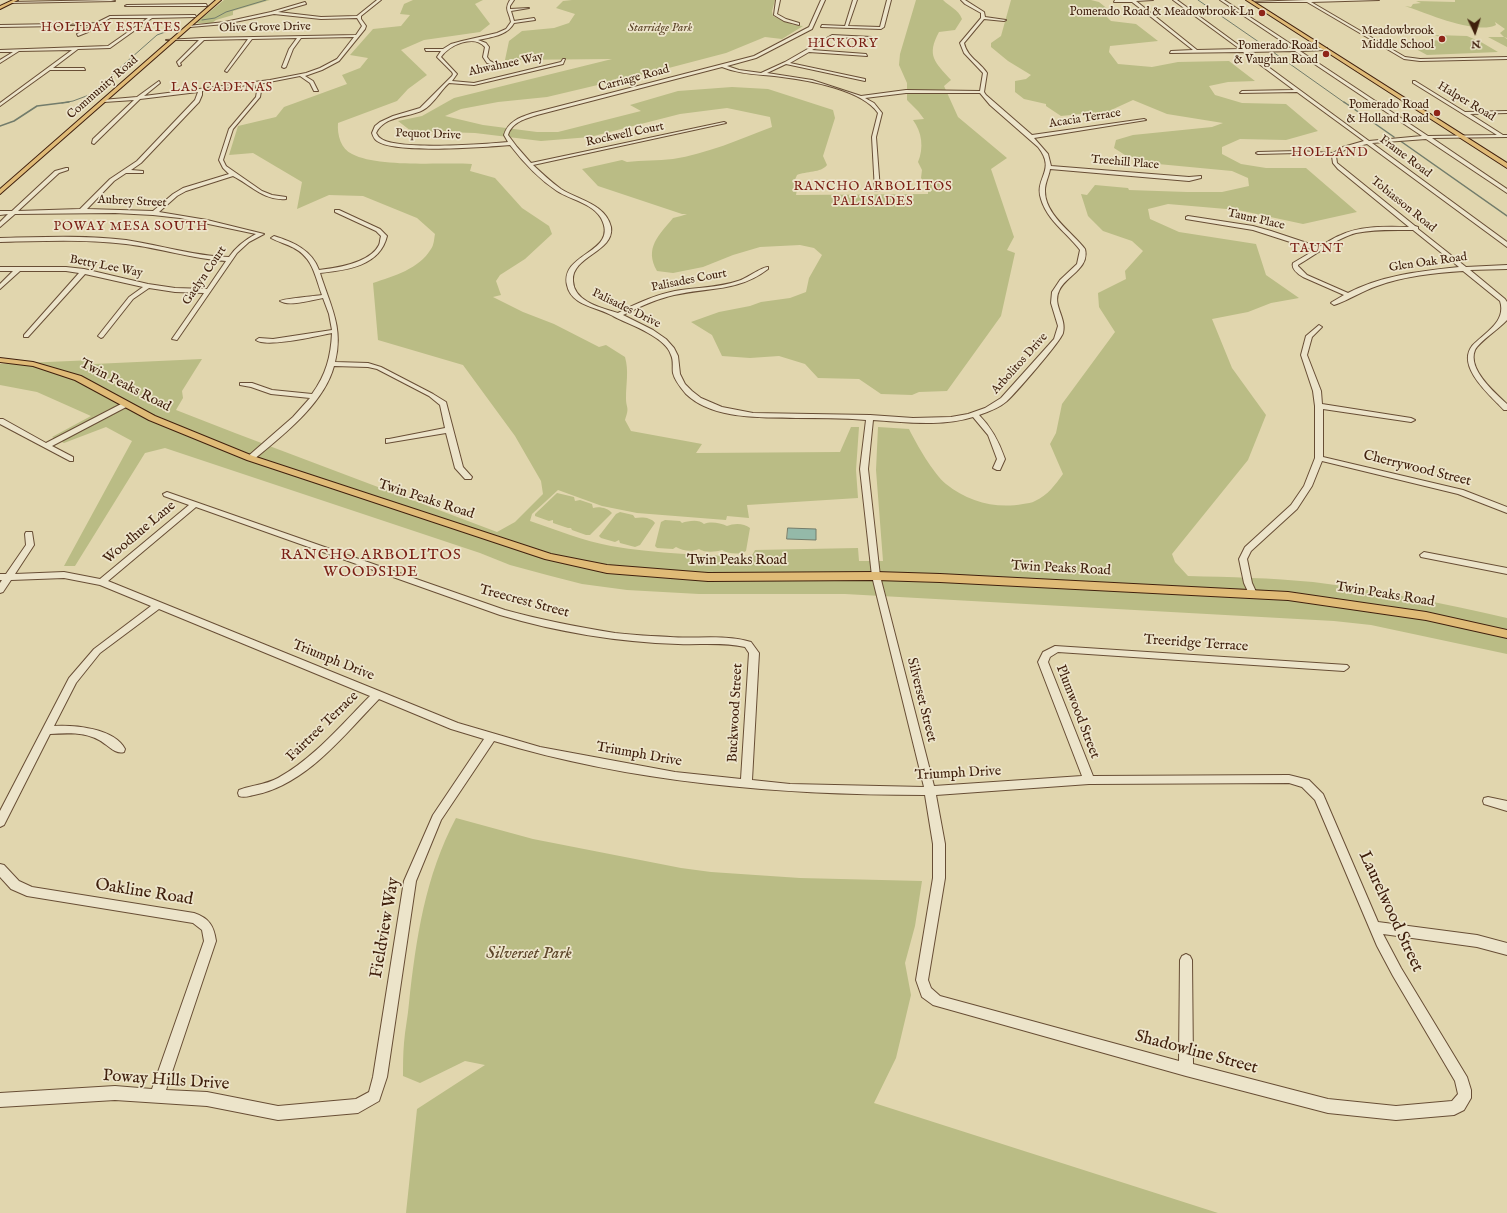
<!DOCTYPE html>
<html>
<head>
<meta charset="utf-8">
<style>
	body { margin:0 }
	#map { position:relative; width:1507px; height:1213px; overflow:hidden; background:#e1d6ae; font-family:"IM FELL English",serif }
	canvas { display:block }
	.north { position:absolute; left:1455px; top:12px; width:40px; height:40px; -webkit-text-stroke:3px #ece4ca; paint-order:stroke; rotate:176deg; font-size:11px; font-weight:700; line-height:16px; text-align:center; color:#40200d }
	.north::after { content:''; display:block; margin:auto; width:14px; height:18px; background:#40200d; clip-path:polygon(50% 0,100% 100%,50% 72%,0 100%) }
</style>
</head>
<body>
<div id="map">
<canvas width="1507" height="1213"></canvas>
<div class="north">N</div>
</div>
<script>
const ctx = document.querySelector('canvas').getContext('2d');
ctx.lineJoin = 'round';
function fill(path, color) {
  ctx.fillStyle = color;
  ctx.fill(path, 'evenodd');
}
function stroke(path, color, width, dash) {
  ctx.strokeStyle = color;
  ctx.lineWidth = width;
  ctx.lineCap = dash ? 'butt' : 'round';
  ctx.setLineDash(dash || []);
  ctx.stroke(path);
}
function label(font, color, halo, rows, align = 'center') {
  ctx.font = font + ' "IM FELL English",serif';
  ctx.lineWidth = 3.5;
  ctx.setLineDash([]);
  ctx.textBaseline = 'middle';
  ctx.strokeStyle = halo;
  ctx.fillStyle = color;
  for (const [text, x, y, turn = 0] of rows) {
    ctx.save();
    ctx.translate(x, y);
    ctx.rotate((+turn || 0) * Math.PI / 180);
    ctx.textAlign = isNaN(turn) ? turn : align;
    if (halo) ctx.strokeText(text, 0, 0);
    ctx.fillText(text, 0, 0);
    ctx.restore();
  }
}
const green = new Path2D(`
	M224,0H270L233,11V15L216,20L212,23H196Z
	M413,0H483L475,4L490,24L480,32L424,40L401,50L427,75L408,89L397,101L338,123C337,135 341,149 352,154C379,168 441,162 472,164L470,171L495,178L522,208L549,226L552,234L525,259L500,275L496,281L501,295L493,297L523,312L554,324L599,347L606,345L625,357C629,371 626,383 626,398C626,409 630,406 625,420L631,431L702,444L696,453L840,452L851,427H859L856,470L858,498L747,505L749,518L727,516L726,520L637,513L602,506L558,490L532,514L530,521C557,530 583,541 611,546C657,554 705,555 751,557L755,550L858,548L859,561H883L876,470L878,427L909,429C917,445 933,473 946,484C968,502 996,509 1023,504C1027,503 1032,503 1035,501C1047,496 1056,484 1063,474L1050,444L1056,433L1062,404L1115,332L1099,307L1098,293L1126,279L1125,271L1143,251L1132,241L1103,231L1088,216L1081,194L1087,195L1095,185L1128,188L1129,190L1187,192H1222L1249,186L1248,178L1232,171L1158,164L1125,155L1114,148L1116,140L1133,135L1212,127L1223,123L1167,114L1133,100L1109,111L1061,116L1046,106V104L1024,99L1015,92V81L1026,79L1031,75L1008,61L991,47V43L1001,36L1011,0H1091L1099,2L1114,14L1106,16L1111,21L1136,24L1158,41L1110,46L1109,52L1118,64L1152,67L1178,62L1229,61L1255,81L1228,82L1209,86L1215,95L1242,103L1286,104L1318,131L1286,140L1240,139L1222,147V154L1241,164L1266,168H1306L1357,212L1303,224L1238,210L1168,204L1148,209L1150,219L1179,232L1256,244L1266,275L1299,298L1271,303L1248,312L1212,319L1232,368L1266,415L1248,460L1172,554L1175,562L1188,576C1230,577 1271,578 1313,582C1378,590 1443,603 1507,618V654L1371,625L1334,621L845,594H699L627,590L582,584L547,575L510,565L480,553L165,448L145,453L75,566H64L132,441L106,427L64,443L52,437L91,416L37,392L0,385V364L94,360V364L202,359L182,391L183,398L176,410L235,433L497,532L515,522L543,494L541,481L515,436L463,365L378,340L373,283C394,276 419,269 431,249C434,245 434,239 435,234L417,218L363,196L329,195L297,209L302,182L253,153L229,155L238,126L276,117L284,107L347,84L342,75L360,68L368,58L350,55L373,29L401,26L410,15L400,14L404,4Z
	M572,0H775L772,11L773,16L793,25L803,26L782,39L765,37L726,53L661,70L547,97L498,102L461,109L445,116L483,125L537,132H558L641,111L630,105L678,91L732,87L768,89L833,110L835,118L823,156L827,165C821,173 806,171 797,175L794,182L798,184L796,195L928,194V187L921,178L922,170L918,162C924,148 922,132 913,120L924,119L918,111L907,100V83L899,65L900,54L916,0H943C950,7 958,9 962,19L955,30L939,32C926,56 935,62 951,80L944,86L958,117L1007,158L991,169L1014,237L1007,250L1015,253L1001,316L947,391L919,392L912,395L881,394L859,379L818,378L805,364L779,356L750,358L722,356L712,335L691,322L719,312L750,306L761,302L790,298L806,292L809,278L822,255L814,248L800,245L760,247L733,255L703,267L673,273L657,271C644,248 659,235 673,218L681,216L687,214H682L598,186L582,169L622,160L627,162C642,160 658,161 673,159C706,154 741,139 772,127L770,117L727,108L680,114L590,137L541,141L475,133L411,131L398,121L422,116L454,98L612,59L505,60L509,41L522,31L554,28L569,23L575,14L556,8L563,1Z
	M1455,0H1507V38L1504,37L1507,39V47L1488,37H1504L1500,33L1505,29L1495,22L1496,25C1476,35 1426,13 1405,6L1411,7L1413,4L1421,3L1416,1L1455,2Z
	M1435,35L1467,36L1481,42L1498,52L1427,55L1403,42L1445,40Z
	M557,493L574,497L575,501L580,500L592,504L593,508C599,506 608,508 612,513L590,535H586L572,530L571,528H568L553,523V520L549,521L535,516V514Z
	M620,512L633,515L635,518C641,517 651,517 655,523L640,545L635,547L620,543L619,540L615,542L601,538L599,536L616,514Z
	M665,520L680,521L682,523C688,521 699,519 704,524C711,521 720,523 727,526C734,523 744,523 750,528L746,551C740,555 728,554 722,550C716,552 705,553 699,549C693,552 682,551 676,547L673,549L657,548L655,546L661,522Z
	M456,818L533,839L681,868L711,872L800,878L922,881L915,926L905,963L911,995L896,1058L874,1103L1218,1213H406L417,1109L485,1065L465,1061L420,1083L403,1076C403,1065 403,1054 404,1043C405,1029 408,1016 409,1003C416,939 425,876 456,818Z`);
const water = new Path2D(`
	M788,528L816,529V540L787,539Z`);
const streamFar1 = new Path2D(`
	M1198,0L1269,49
	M202,20L215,18L226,12L266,0
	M1273,52L1345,103
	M62,103L73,101L89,95L157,35L168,31`);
const stream = new Path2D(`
	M1344,102L1394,137
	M0,126L14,121L37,106L69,102
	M1399,140L1507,216`);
const minor = new Path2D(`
	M111,0L115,1L9,3L11,2Z
	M377,0H381L361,16V19L366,26L365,29L339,61L322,70L305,76L313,81L318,91H314L310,83L300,76L259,84L261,91L260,97L233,129L223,160L226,166L262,191L272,195L286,197V199C264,201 251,185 233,176L186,191L177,196L159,212L207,220L264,234L249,242L237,253L177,340L172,339L204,293L175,292L149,288L133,299L103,337L101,338L98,336L129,297L143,287L85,274L28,337H24V335L79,273L66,271H20L0,289V284L13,271H0V267H66L84,269L148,284L175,288L207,289L226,261C192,259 160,248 126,244C85,239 42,241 0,242V238C42,237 84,235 126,240C160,245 193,256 229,257C236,247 245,240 256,234L180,218L153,215L115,213L15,214L0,227V222L8,214L0,215V211H12L55,171L66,168H68V170L59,173L18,211L80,209L110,179L137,161L195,100L198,92L140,99L94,144L92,143L93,139L134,100L104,102L102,100L137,97L159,81L160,83L144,96L270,80L306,73L320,68L337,59L354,37L301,38L293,49L286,67L284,68L282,67L289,49L297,38L252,39L227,72L225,71L248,39L204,40L180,63L181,65L179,66L177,62L199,40H166L203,38L356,35L362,26L357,18L321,19L274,14L225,24L190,27L188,26L225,22L271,12L305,2L306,4L278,12L321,17L357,16ZM255,84L257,91L256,97L229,129L219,160L223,168L229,174L183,188L173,194L153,211L87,209L114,181L126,173H143V171L131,170L141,163L199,102L202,95V91Z
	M510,0H514L510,6V9L529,8L511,11L514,21L534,18L535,20L514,23C507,36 491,37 478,40L486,43L489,47L487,57L490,61L494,63V65L487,63L483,57L485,47C474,34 449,45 441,57L457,74L452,81L474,83L561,62L563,59H565L563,64L474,85L449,83C440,91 433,105 423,110C408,118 385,115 376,133C377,134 378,137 380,138C395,151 486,144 508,142L504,135C508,121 521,117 533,113L754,56L809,27L821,0H825L812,29L756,58L727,66L739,70L761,73L785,62L832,35L871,37L872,39L834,37L812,50L866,54L867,56L809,52L790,63L865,79V81L786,64L767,73L812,80L861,96L906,90L980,91L983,73L964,53L960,43L981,18V13L965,4L961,0H965L984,12L985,17L1006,20L1004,21L984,19L964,43C967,57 980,62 987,73L984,92L986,95L1032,135L1144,119L1146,120L1034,138L1048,154L1051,166L1189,177L1201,176V178L1189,181L1050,169C1049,176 1045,183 1045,190C1044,214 1072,232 1085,249C1090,269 1065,276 1059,291C1052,305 1067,318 1063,333C1061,341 1015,394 1007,401C999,408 988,412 979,415C992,428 999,442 1005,459L1000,470H997L993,468L997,459L988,435L973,417C941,427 906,422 873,420L868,469L880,576L934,786L1082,776L1038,662L1043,652L1055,646L1347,665L1349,667L1347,669L1344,671L1058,652L1050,657L1048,662L1093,776L1289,775L1309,780L1323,794L1378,922L1477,935L1507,943V955L1477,947L1383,934L1401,968L1467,1077L1471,1090V1098L1464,1110L1454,1115L1396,1120L1328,1113L1186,1076L933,1005L922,997L916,980L933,878V844L925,795C780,795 633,783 494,741L441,820L416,881L387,1077L379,1101L358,1113L278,1120L207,1106L115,1100L0,1107V1093L115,1086L152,1089L204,941L202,930L193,923L27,896L11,889L0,877V864L4,865L19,881L32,887L194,913C209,918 214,926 216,941L166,1090L207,1092L278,1106L356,1099L369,1092L373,1077L404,881L433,815L484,739L451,729L379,699C344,735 306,785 254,795C249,796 244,798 239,796L238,793L239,790C252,785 265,785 278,778C314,758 342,724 370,696L159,609L100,653L76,683L54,726C74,725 114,728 125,749L124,752C115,755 107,744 99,740C84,732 67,733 50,734L4,825L0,827V811L69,678L94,649L151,606L100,585L64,578L11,580L3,592L0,593V583L2,580H0V574H6L26,545L25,534L26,532H32L34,545L15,574L64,572L100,579L189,505L164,496L163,494L167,492L505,610C541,620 578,627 615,633C633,635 652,636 670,637C697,639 725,634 751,642L759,653L752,780L790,784L924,787L872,576L860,469L866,420C843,418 820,418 796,418C762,417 713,420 686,394C681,388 675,381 673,373C672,368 674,361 671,355C668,345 657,338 648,333C637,326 624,322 613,316C598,307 571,306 567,285C560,252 620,253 601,218C592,203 571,200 557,191C539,179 523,162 510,145C485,147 395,154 377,141C374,139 373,136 372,133L375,126L380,122L393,116L420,108L452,76L453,74L452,72L437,57L441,51H426L425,49H443L451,44L462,41L497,33L506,29L511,22C509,11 504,10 510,0ZM722,67C741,75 762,74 782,77C808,80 863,90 878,113L872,137L875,191L880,190L876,137L882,113L874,103L865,98L906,93H980L990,105L1038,147C1057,171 1034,177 1041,199C1047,220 1067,233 1080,250L1077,264L1060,280L1052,292L1051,303L1058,326L1054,339L1001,398L985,408L968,414L951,417L913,418L870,415L753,413L722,407L701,398L692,391L685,384L680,374L678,356L674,348L666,339L653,330L623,315C639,307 656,299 674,295C709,287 738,292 768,269V267C763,266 746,279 738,281C718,288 696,287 675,291C655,295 635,304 618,313C602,308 574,302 573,281C571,256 615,252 611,227C606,204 578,200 561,189C551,182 542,173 533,165L726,123L724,122L531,163L517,147L508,135C512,122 525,119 537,115ZM196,507L500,615C557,632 618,642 678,644C700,645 723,642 745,647L749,653L741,779L675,772L540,747L458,723L108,581ZM1289,783L1302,787L1315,800L1377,946L1393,976L1455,1081L1458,1094L1452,1101L1396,1106L1328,1099L1193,1064L1192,960L1190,956L1186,954L1182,956L1180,960L1179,1061L940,996L931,988L928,980L945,878V844L936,795L1089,784Z
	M776,0H780L777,14L786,19L799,23V25L784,21L774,15Z
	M853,0H857L848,26L880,27L887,0H891L884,27L881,29L821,27L822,25L845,26Z
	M1115,0H1153L1136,1L1197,50L1240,49L1173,0H1177L1244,49L1292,48L1220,0H1224L1297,48H1327L1326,50L1300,51L1428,136L1497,135L1413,83V81H1415L1465,112L1507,111V113L1470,114L1503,135H1507V137L1432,138L1507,189V193L1426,139L1372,143L1507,242V247L1367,144L1346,149L1336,156L1337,163L1342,167L1415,226L1418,227V229L1466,267L1507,265V269L1470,270L1505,299L1507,302V320C1500,328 1479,342 1475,350C1467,369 1495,393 1507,404V410H1504C1491,396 1456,367 1472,346C1484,333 1507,322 1500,301L1463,271C1434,273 1404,276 1377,286C1362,291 1349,300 1334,305L1331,303L1332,302L1344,295L1303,277C1298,274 1291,269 1293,263L1315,250L1253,230L1186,219V217L1188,216L1253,226L1271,231L1319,247C1326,243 1333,238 1341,235C1362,225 1387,227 1409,227L1338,169L1333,163L1332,156L1298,153L1258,154L1256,153L1258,152L1298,151L1333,153L1343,147L1364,141L1297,92L1240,93L1242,91L1294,90L1243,52L1170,53L1171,51L1193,50L1132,2H1114ZM1295,51L1422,136L1369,141L1248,52ZM1413,230L1459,267C1422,271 1382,275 1348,293L1307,275L1298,266V265C1315,255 1337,238 1356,233C1375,229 1394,230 1413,230Z
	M1307,0H1379L1311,2L1405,57L1420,59L1507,57V59L1420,61L1404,59L1307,2H1250Z
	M206,4L207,6H125L127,5Z
	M195,15L196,17L152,18L110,48L78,49L53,68H84L85,70H50L0,106V103L72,50L19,51L0,63V60L13,52H0V50L108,46L148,18H110L88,32L78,36L77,34L93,25H67L96,23L110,16Z
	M59,24L60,26L0,27V25Z
	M335,210H339L380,229L387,236C380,266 347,270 320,273C330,305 344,328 335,362L368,363L381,367L433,394L446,402L463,467L472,477L471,479H465L455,468L446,433L386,443V439H389L445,428L440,405L429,396L377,369L368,367L334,366C324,404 282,436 253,460H250L246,458L293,417L310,398L271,394L251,387L240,385V383H252L272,390L312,394C326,375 331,356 332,333C317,336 266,348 256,340L259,338L273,339L332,330L329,314L323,298C312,300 289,307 280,301C282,299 315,296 322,295C315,276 313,258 294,248C287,244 278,242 271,238L274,236C293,242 312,250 319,270C337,268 370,263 379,245C380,243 380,239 381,236L376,231L335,212Z
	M1319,325L1322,327L1312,337L1307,355L1321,391L1322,404L1411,418L1415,420L1411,422L1323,409V457L1463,490L1507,507V513L1458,494L1322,461L1312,486L1297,509L1251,551L1247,559L1252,583L1257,594L1253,597L1250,596L1244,583L1239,559L1245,547L1291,505L1304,486L1315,458V406L1313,391L1301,355L1306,336Z
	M123,403H129L130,405L52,446L73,457V461H70L0,424V419H3L46,443Z
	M1424,552L1507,568V574L1421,557L1420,555Z
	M1488,797L1507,801V811L1484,804L1483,801L1484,798Z`);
const major = new Path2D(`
	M13,0H18L0,9V6Z
	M216,0H221L0,194V189Z
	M1246,0H1251L1507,163V168Z
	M0,358L33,362L81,376L155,416L253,456L551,554L607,565L708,573L876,572L940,574L1288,592L1426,612L1507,630V638L1426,620L1288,600L940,582L876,580L708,581L607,573L545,559L247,460L149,420L75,380L33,366L0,362Z`);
const markers = [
	[1262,13,4,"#8f2418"],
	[1442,39,4,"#8f2418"],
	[1326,54,4,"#8f2418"],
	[1437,113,4,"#8f2418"]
];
const farPoinames = [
	["Pomerado Road & Meadowbrook Ln",1254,13],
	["Meadowbrook",1434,32],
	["Middle School",1434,46],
	["Pomerado Road",1318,47],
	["& Vaughan Road",1318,61],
	["Pomerado Road",1429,106],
	["& Holland Road",1429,120]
];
const farStreetnames = [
	["Olive Grove Drive",265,28,-1],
	["Ahwahnee Way",506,65,-12],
	["Carriage Road",634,79,-15],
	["Community Road",103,88,-41],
	["Halper Road",1466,102,31],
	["Acacia Terrace",1085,119,-9],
	["Pequot Drive",428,135,2],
	["Rockwell Court",625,135,-12],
	["Frame Road",1405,157,37],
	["Treehill Place",1125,163,5],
	["Aubrey Street",132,202,3],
	["Tobiasson Road",1403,205,39],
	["Taunt Place",1256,220,13],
	["Glen Oak Road",1428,263,-8],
	["Betty Lee Way",106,267,11],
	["Gaelyn Court",205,276,-56],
	["Palisades Court",689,281,-11],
	["Palisades Drive",626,309,26],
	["Arbolitos Drive",1020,364,-48]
];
const farParknames = [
	["Starridge Park",660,29]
];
const farNeighbourhoodnames = [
	["HOLIDAY ESTATES",111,28],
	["HICKORY",843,44],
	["LAS CADENAS",222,88],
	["HOLLAND",1330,153],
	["RANCHO ARBOLITOS",873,187],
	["PALISADES",873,202],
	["POWAY MESA SOUTH",131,227],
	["TAUNT",1317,249]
];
const streetNames = [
	["Twin Peaks Road",125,386,27],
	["Cherrywood Street",1417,469,14],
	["Twin Peaks Road",426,500,18],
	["Woodhue Lane",140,533,-40],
	["Twin Peaks Road",737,561],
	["Twin Peaks Road",1061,569,3],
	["Twin Peaks Road",1385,595,9],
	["Treecrest Street",524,602,15],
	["Treeridge Terrace",1196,644,4],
	["Triumph Drive",333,661,22],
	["Silverset Street",921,700,76],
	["Plumwood Street",1077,712,69],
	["Buckwood Street",736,713,-87],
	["Fairtree Terrace",323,727,-44],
	["Triumph Drive",639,755,10],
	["Triumph Drive",958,774,-3]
];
const neighbourhoodNames = [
	["RANCHO ARBOLITOS",371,556],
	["WOODSIDE",371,573]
];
const nearStreetnames = [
	["Oakline Road",144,893,9],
	["Laurelwood Street",1390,912,65],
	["Fieldview Way",386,928,-80],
	["Shadowline Street",1196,1053,15],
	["Poway Hills Drive",166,1081,4]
];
const nearParknames = [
	["Silverset Park",529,955]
];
fill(green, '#babc85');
fill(water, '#94b9a9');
stroke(water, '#727c6b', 1);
stroke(streamFar1, '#727c6b', 1);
stroke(stream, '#727c6b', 1.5);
stroke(minor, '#684e35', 2);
stroke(major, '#40200d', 2);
fill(minor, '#ece4ca');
fill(major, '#e0bb77');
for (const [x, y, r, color] of markers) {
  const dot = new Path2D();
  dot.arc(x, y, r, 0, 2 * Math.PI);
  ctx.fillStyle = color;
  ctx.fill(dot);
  stroke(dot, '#ece4ca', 1.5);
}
label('12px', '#40200d', '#ece4ca', farPoinames, 'right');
label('12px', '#40200d', '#ece4ca', farStreetnames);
label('italic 12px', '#5e472b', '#ece4ca', farParknames);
ctx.letterSpacing = '1px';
label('13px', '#7a1f14', '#ece4ca', farNeighbourhoodnames);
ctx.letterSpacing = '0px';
label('14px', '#40200d', '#ece4ca', streetNames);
ctx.letterSpacing = '1px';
label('15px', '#7a1f14', '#ece4ca', neighbourhoodNames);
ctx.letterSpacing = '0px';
label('17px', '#40200d', '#ece4ca', nearStreetnames);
label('italic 17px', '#5e472b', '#ece4ca', nearParknames);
</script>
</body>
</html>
